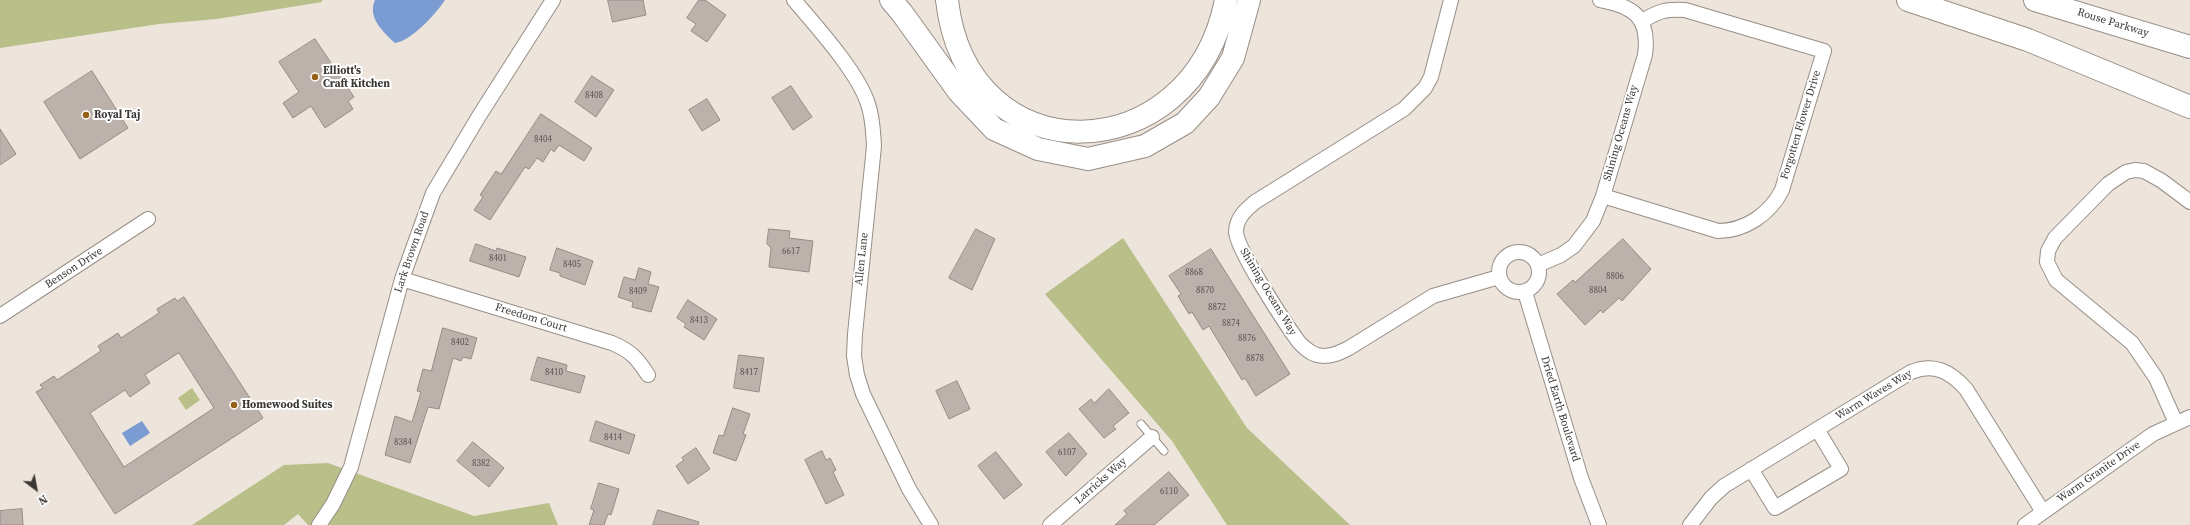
<!DOCTYPE html>
<html>
<head>
<meta charset="utf-8">
<style>
	body { margin:0 }
	#map { position:relative; width:2190px; height:525px; overflow:hidden; background:#ede4db; font-family:"Source Serif 4",serif }
	canvas { display:block }
	.north { position:absolute; left:16px; top:469px; width:40px; height:40px; -webkit-text-stroke:3px #fff; paint-order:stroke; rotate:148deg; font-size:11px; font-weight:700; line-height:16px; text-align:center; color:#3a3633 }
	.north::after { content:''; display:block; margin:auto; width:14px; height:18px; background:#3a3633; clip-path:polygon(50% 0,100% 100%,50% 72%,0 100%) }
</style>
</head>
<body>
<div id="map">
<canvas width="2190" height="525"></canvas>
<div class="north">N</div>
</div>
<script>
const ctx = document.querySelector('canvas').getContext('2d');
ctx.lineJoin = 'round';
function fill(path, color) {
  ctx.fillStyle = color;
  ctx.fill(path, 'evenodd');
}
function stroke(path, color, width, dash) {
  ctx.strokeStyle = color;
  ctx.lineWidth = width;
  ctx.lineCap = dash ? 'butt' : 'round';
  ctx.setLineDash(dash || []);
  ctx.stroke(path);
}
function label(font, color, halo, rows, align = 'center') {
  ctx.font = font + ' "Source Serif 4",serif';
  ctx.lineWidth = 4;
  ctx.setLineDash([]);
  ctx.textBaseline = 'middle';
  ctx.strokeStyle = halo;
  ctx.fillStyle = color;
  for (const [text, x, y, turn = 0] of rows) {
    ctx.save();
    ctx.translate(x, y);
    ctx.rotate((+turn || 0) * Math.PI / 180);
    ctx.textAlign = isNaN(turn) ? turn : align;
    if (halo) ctx.strokeText(text, 0, 0);
    ctx.fillText(text, 0, 0);
    ctx.restore();
  }
}
const green = new Path2D(`
	M0,0H322V2L217,19L159,24L0,48Z
	M1123,238L1247,428L1350,525H1227L1172,441L1045,294Z
	M192,388L200,400L186,410L178,398Z
	M328,463L474,516L549,503L558,525H308L298,514L284,525H192L284,465Z`);
const water = new Path2D(`
	M375,0H445C436,14 411,41 395,43C383,32 367,17 375,0Z
	M142,421L150,433L130,446L122,433Z`);
const building = new Path2D(`
	M608,0H643L646,15L613,22Z
	M699,0H705L726,15L707,42L691,31L696,24L687,18Z
	M315,39L354,97L348,101L353,109L325,128L311,106L293,118L283,103L299,92L279,62Z
	M92,71L128,128L80,159L44,102Z
	M592,76L614,90L596,117L575,102Z
	M791,86L812,117L793,130L772,98Z
	M707,99L720,120L702,131L689,110Z
	M541,114L592,148L584,161L559,145L554,152L551,149L543,162L537,158L529,169L525,167L490,220L474,210L483,197L480,195L496,171L501,174Z
	M0,129L16,154L0,165Z
	M769,229L790,231L789,238L813,241L809,272L769,267L771,248L767,244Z
	M976,229L995,239L972,290L949,278Z
	M1623,239L1651,269L1622,301L1619,298L1603,313L1601,310L1585,325L1557,294L1573,280L1575,282Z
	M476,244L496,251L497,248L526,257L519,277L470,261Z
	M557,248L593,261L585,285L560,276V273L550,270Z
	M1211,249L1290,374L1256,396L1245,378L1242,380L1209,326L1203,330L1192,312L1189,314L1178,296L1181,294L1169,276Z
	M639,268L651,272L648,284L659,287L651,312L632,307L633,302L618,297L624,277L635,280Z
	M184,297L263,418L115,514L36,392L43,388L40,385L54,376L57,380L101,351L98,346L118,333L121,338L159,313L157,309L175,298L177,301ZM179,353L214,408L124,467L90,413L125,390L130,397L150,383L145,375Z
	M688,300L717,319L704,340L684,327L686,324L677,318Z
	M443,328L477,338L471,359L463,357L461,361L453,358L439,409L428,407L410,463L385,455L395,416L412,422L421,392L417,391L423,369L431,371Z
	M739,355L764,358L759,392L734,388Z
	M538,357L567,365L566,371L585,376L580,393L531,380Z
	M957,381L970,409L949,419L936,391Z
	M1109,389L1129,413L1113,426L1116,429L1104,438L1079,409L1091,399L1094,403Z
	M733,408L750,414L743,434L746,435L736,461L713,453L719,435L723,436Z
	M596,421L635,435L629,454L590,441Z
	M1069,433L1087,454L1066,476L1046,452Z
	M473,442L504,468L489,487L457,461Z
	M696,448L710,469L688,484L676,466L684,460L682,458Z
	M822,451L826,460L830,458L836,470L833,472L844,495L826,504L805,460Z
	M996,452L1022,485L1004,499L978,466Z
	M1169,472L1189,495L1154,525H1115L1127,514L1124,511Z
	M599,483L619,489L611,515L608,514L604,525H589L594,510L591,509Z
	M22,509L23,525H0V511Z
	M658,510L699,522L698,525H653Z`);
const lane = new Path2D(`
	M1141,424L1164,451`);
const street = new Path2D(`
	M794,0C816,26 858,72 868,104C873,118 873,132 874,146L855,334L854,356L857,375L863,394L909,489L931,525
	M1451,0L1431,77L1425,88L1404,109L1255,202C1245,210 1236,219 1236,232C1237,250 1285,323 1298,341C1302,346 1310,353 1317,355C1329,358 1339,353 1349,348L1433,296L1499,277
	M1603,196L1718,231C1745,231 1770,214 1782,190L1824,51L1685,10C1665,9 1659,11 1642,21
	M1499 272a20 20 0 1 1 40 0a20 20 0 1 1-40 0Z
	M1538,265L1561,255L1574,246L1593,221L1603,196L1645,55C1650,18 1634,6 1600,0
	M402,279L612,343C631,351 637,358 648,375
	M1525,292L1581,478L1599,525
	M0,316L148,219
	M2176,423L2156,378L2132,343L2056,280L2047,262L2048,251L2055,238L2108,184L2126,172L2135,170L2144,171L2162,181L2190,202
	M1751,469L1775,508L1841,469L1817,429
	M319,525L333,504L351,467L402,279L433,193L479,116L553,0
	M1050,525L1152,437
	M1690,525L1711,498L1724,486L1911,372C1934,363 1950,371 1966,389L2043,512
	M2025,525L2153,434L2190,417`);
const primary = new Path2D(`
	M891,0L902,13L959,92L994,129L1038,149L1088,159L1145,146L1185,123L1209,97L1233,58L1249,0
	M947,0C967,178 1192,173 1226,0
	M1908,0L2028,40L2190,107
	M2035,0L2190,47`);
const markers = [
	[315,77,4,"#955f16"],
	[86,115,4,"#955f16"],
	[234,405,4,"#955f16"]
];
const numberNames = [
	["8408",594,96],
	["8404",543,140],
	["6617",791,252],
	["8401",498,259],
	["8405",572,265],
	["8868",1194,273],
	["8806",1615,277],
	["8870",1205,291],
	["8804",1598,291],
	["8409",638,292],
	["8872",1217,308],
	["8413",699,321],
	["8874",1231,324],
	["8876",1247,339],
	["8402",460,343],
	["8878",1255,359],
	["8410",554,373],
	["8417",749,373],
	["8414",613,438],
	["8384",403,443],
	["6107",1067,453],
	["8382",481,464],
	["6110",1169,492]
];
const streetNames = [
	["Rouse Parkway",2113,23,17],
	["Forgotten Flower Drive",1801,125,-73],
	["Shining Oceans Way",1621,133,-74],
	["Lark Brown Road",412,252,-71],
	["Allen Lane",862,259,-84],
	["Benson Drive",74,268,-33],
	["Shining Oceans Way",1268,292,59],
	["Freedom Court",531,318,17],
	["Warm Waves Way",1874,395,-31],
	["Dried Earth Boulevard",1560,409,73],
	["Warm Granite Drive",2099,472,-35],
	["Larricks Way",1101,481,-41]
];
const poiNames = [
	["Elliott's",323,71],
	["Craft Kitchen",323,84],
	["Royal Taj",94,115],
	["Homewood Suites",242,405]
];
fill(green, '#b9bf88');
fill(water, '#7b9bd3');
fill(building, '#bdb1ac');
stroke(building, '#968b86', 1);
stroke(lane, '#978e86', 9);
stroke(street, '#978e86', 16);
stroke(primary, '#978e86', 24);
stroke(lane, '#fff', 7);
stroke(street, '#fff', 14);
stroke(primary, '#fff', 22);
for (const [x, y, r, color] of markers) {
  const dot = new Path2D();
  dot.arc(x, y, r, 0, 2 * Math.PI);
  ctx.fillStyle = color;
  ctx.fill(dot);
  stroke(dot, '#fff', 1.5);
}
label('9px', '#5b5551', null, numberNames);
label('11px', '#3a3633', '#fff', streetNames);
label('bold 11px', '#3a3633', '#fff', poiNames, 'left');
</script>
</body>
</html>
